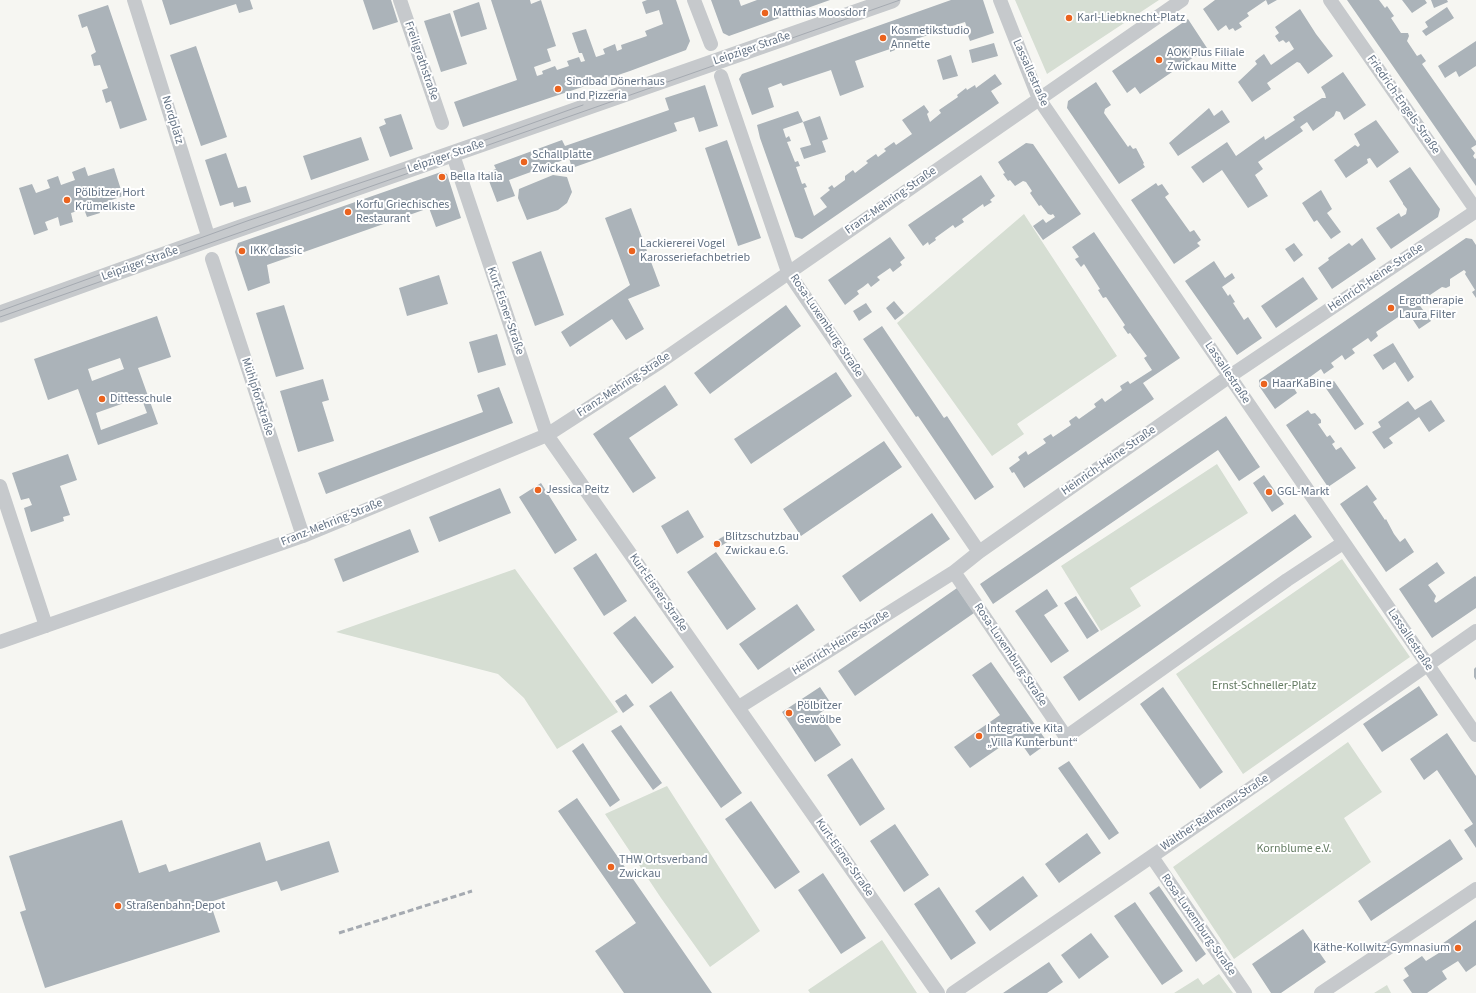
<!DOCTYPE html>
<html>
<head>
<meta charset="utf-8">
<style>
	body { margin:0 }
	canvas { display:block; background:#f6f6f2 }
</style>
</head>
<body>
<canvas width="1476" height="993"></canvas>
<script>
const ctx = document.querySelector('canvas').getContext('2d');
ctx.lineJoin = 'round';
function fill(path, color) {
  ctx.fillStyle = color;
  ctx.fill(path, 'evenodd');
}
function stroke(path, color, width, dash) {
  ctx.strokeStyle = color;
  ctx.lineWidth = width;
  ctx.lineCap = dash ? 'butt' : 'round';
  ctx.setLineDash(dash || []);
  ctx.stroke(path);
}
function label(font, color, halo, rows, align = 'center') {
  ctx.font = font + ' "Source Sans 3",sans-serif';
  ctx.lineWidth = 4;
  ctx.setLineDash([]);
  ctx.textBaseline = 'middle';
  ctx.strokeStyle = halo;
  ctx.fillStyle = color;
  for (const [text, x, y, turn = 0] of rows) {
    ctx.save();
    ctx.translate(x, y);
    ctx.rotate((+turn || 0) * Math.PI / 180);
    ctx.textAlign = isNaN(turn) ? turn : align;
    if (halo) ctx.strokeText(text, 0, 0);
    ctx.fillText(text, 0, 0);
    ctx.restore();
  }
}
const green = new Path2D(`
	M1015,0H1159L1047,74Z
	M1024,214L1117,356L1017,424L1024,434L992,456L897,323Z
	M1217,464L1248,513L1130,588L1141,606L1101,631L1061,566Z
	M1342,559L1410,657L1243,774L1176,674Z
	M515,569L618,712L557,749L524,698L498,674L336,632Z
	M1348,742L1382,792L1344,818L1371,862L1234,959L1173,867Z
	M667,786L760,931L710,967L661,898L605,814Z
	M882,940L917,993H810L808,990Z
	M1219,974L1233,993H1174L1198,978L1203,985Z
	M1387,985L1391,993H1374Z`);
const building = new Path2D(`
	M162,0H250L253,9L239,13L236,4L170,25Z
	M363,0H391L398,22L373,30Z
	M491,0H530L531,4L541,0L556,46L547,49L551,61L534,67L537,76L543,74L542,71L555,66L557,70L569,66L567,61L579,57L581,62L585,61L582,53H579L572,33L586,29L596,57L605,54L603,49L615,44L617,51L622,49L621,45L647,36L645,31L663,24L659,10L646,14L642,2L647,0H676L690,41L686,50L630,71L463,127L454,102L517,80Z
	M711,0H739L741,6L757,0H830L729,36L723,33Z
	M951,0H983L994,33L970,41L966,30L967,28L965,22L949,27L950,30L948,33L946,32L942,33L941,36L938,35L937,32L919,38L920,41L918,44H903L894,47L895,50L890,52V49L855,61L864,87L840,96L831,70L783,86L781,83L768,88L774,107L752,115L739,79L742,74Z
	M1215,0H1266L1247,13L1249,16L1239,23L1242,27L1235,31L1233,28L1229,30L1226,25L1218,31L1203,9Z
	M1266,0H1277L1268,5Z
	M1347,0H1379L1385,8L1387,6L1394,16L1391,18L1401,33H1408L1409,36L1407,41L1417,56L1421,54L1426,61L1422,64L1476,141V145L1471,148L1475,153L1473,156L1475,159L1476,158V186Z
	M1402,0H1425L1427,3L1412,13Z
	M1431,0H1447L1448,2L1434,8Z
	M479,2L487,29L461,37L453,11Z
	M108,5L147,120L120,129L111,101L106,103L102,90L108,88L100,65L94,66L91,55L96,52L87,26L82,28L78,15Z
	M1447,7L1454,18L1426,36L1422,31L1428,27L1425,22Z
	M1300,9L1316,34L1333,56L1308,74L1300,63L1297,62L1267,83L1271,89L1252,102L1238,82L1257,64L1255,61L1264,54L1271,65L1294,49L1289,41L1286,43L1283,40L1279,42L1275,36L1279,33L1275,27Z
	M450,13L467,64L441,72L424,21Z
	M1188,19L1207,48L1140,94L1135,87L1127,93L1112,71Z
	M1476,41V66L1459,77L1456,71L1445,78L1438,66Z
	M994,43L998,56L972,63L969,50Z
	M196,46L227,137L201,146L170,55Z
	M951,55L958,76L943,80L937,60Z
	M1343,72L1366,105L1344,120L1340,112L1336,111L1334,116L1313,131L1307,122L1300,127L1303,131L1258,162L1263,169L1255,175L1268,196L1248,208L1222,170L1203,183L1191,167L1227,142L1236,156L1264,136L1265,140L1295,120L1293,117L1322,98H1326L1325,94L1321,87Z
	M995,74L1002,84L991,91L999,103L802,239L795,237L760,138L757,125L798,111L803,122L783,129L786,138L789,136L791,141L787,142L795,162L798,161L800,166L796,167L802,184L805,183L807,187L804,188L814,216L827,207L820,198L830,190L828,188L832,185L834,188L845,180V176L853,170L855,173L868,163L866,161L876,154L878,157L886,151L884,149L894,142L896,145L912,134L902,120L924,105L929,112L927,114L930,122L941,113L939,110L958,97L957,95L966,88L967,90L975,85L976,88Z
	M1096,82L1111,105L1105,109L1104,113L1128,147L1130,145L1133,149L1136,148L1144,163L1143,164L1145,167L1119,184L1067,108L1068,101Z
	M705,85L718,126L699,132L694,117L674,123L677,131L572,168L569,158L509,180L515,196L497,202L486,173L496,169L494,165L562,140L565,146L669,110L665,98Z
	M1209,108L1214,116L1222,110L1230,122L1178,156L1169,143Z
	M401,114L413,149L390,157L379,127L386,124L384,119Z
	M820,116L828,139L822,141L826,152L804,159L800,148L811,145L803,122Z
	M1376,120L1399,152L1377,168L1370,158L1367,159L1368,163L1346,178L1334,160L1355,145L1358,147L1360,145L1354,134Z
	M361,137L369,160L311,180L303,156Z
	M727,140L761,238L738,246L705,148Z
	M1026,143L1033,144L1081,214L1043,240L1033,226L1043,219L1046,223L1055,217L1053,214L1051,215L1048,214L1041,205L1039,206L1030,193L1032,191L1026,182L1023,181L1015,186L1010,180L1008,181L1003,174L1005,173L998,162Z
	M226,153L238,188L246,186L251,202L234,207L233,202L220,206L205,160Z
	M85,167L88,176L114,168L123,196L97,205L100,213L87,217L84,209L71,213L73,222L60,226L58,217L45,222L48,230L34,235L19,188L32,184L36,193L50,188L47,180L58,176L61,185L75,180L72,172Z
	M1410,167L1440,209L1438,217L1391,249L1376,228L1399,213L1401,217L1406,214L1407,209L1403,204V203L1389,181Z
	M441,172L447,174L461,218L436,227L429,208L267,265L270,283L248,291L235,252L238,243Z
	M553,175L567,177L572,192L567,203L558,210L527,220L518,198L519,189Z
	M981,175L995,196L990,200L992,202L984,207L983,204L962,219L964,222L955,228L953,225L935,238L936,240L929,245L928,242L923,246L908,225Z
	M1156,183L1158,186L1162,184L1169,194L1165,197L1190,232L1194,230L1201,240L1197,243L1200,246L1174,264L1131,200Z
	M1321,190L1332,209L1327,213L1341,232L1331,239L1317,220L1314,222L1302,203Z
	M631,208L660,286L628,299L644,329L626,340L612,319L570,347L561,332L630,285L605,218Z
	M1094,232L1180,358L1143,383L1154,399L1024,488L1014,472L1012,473L1009,468L1020,460L1018,457L1026,451L1028,455L1046,443L1043,439L1051,434L1053,437L1071,425L1069,421L1076,416L1079,419L1096,407L1094,404L1102,398L1105,402L1122,390L1120,386L1128,381L1130,384L1152,370L1144,358L1147,356L1130,333L1128,334L1123,327L1125,325L1106,297L1103,298L1098,290L1100,289L1084,264L1081,267L1075,259L1079,257L1072,247Z
	M890,237L905,258L900,262L902,265L893,272L890,268L877,277L880,280L871,287L868,283L863,287L857,291L859,294L845,305L828,280Z
	M1362,238L1376,259L1332,289L1318,268L1329,260L1328,258L1349,243L1352,246Z
	M1466,238L1472,239L1476,245V298L1472,292L1475,290L1465,274L1466,272L1464,270L1450,279V286L1446,288L1442,287L1418,303L1431,321L1419,329L1407,311L1376,332L1378,336L1371,342L1368,338L1352,349L1355,353L1345,360L1342,355L1331,363L1334,367L1324,374L1321,369L1295,388L1290,382L1297,393L1275,409L1259,386V380Z
	M1294,243L1303,255L1294,262L1285,249Z
	M541,251L564,315L535,326L512,262Z
	M1214,261L1225,278L1232,273L1235,278L1222,287L1228,296L1230,294L1235,302L1233,303L1244,320L1248,317L1262,338L1237,355L1185,281Z
	M439,275L448,304L407,316L399,288Z
	M1303,277L1318,299L1276,328L1261,306Z
	M894,301L904,313L895,320L886,308Z
	M866,303L872,312L859,321L853,311Z
	M284,305L304,369L276,377L256,313Z
	M786,305L801,326L710,394L694,373Z
	M157,316L171,357L138,368L158,424L98,445L78,389L48,400L34,359ZM120,358L124,369L92,381L88,369ZM141,397L147,413L101,430L96,413Z
	M882,326L944,418L947,416L994,487L975,500L918,416L916,417L863,339Z
	M497,334L506,365L478,373L469,342Z
	M1393,343L1414,377L1408,382L1395,362L1383,370L1373,355Z
	M836,372L852,396L751,464L734,439Z
	M323,379L329,400L322,402L334,441L298,452L280,391Z
	M1334,381L1364,424L1355,430L1325,387Z
	M665,385L678,405L629,438L656,478L633,493L593,434Z
	M499,387L513,423L326,494L318,473L483,412L477,395Z
	M1431,400L1445,421L1429,432L1419,417L1389,438L1393,443L1384,449L1372,432L1381,427L1378,422L1408,401L1415,410Z
	M1308,410L1311,414L1315,413L1321,420V423L1318,424L1327,437L1330,435L1335,442L1332,444L1336,450L1341,447L1356,468L1328,487L1286,425Z
	M1226,416L1260,467L1239,481L1218,450L993,604L980,584Z
	M884,441L902,467L801,536L783,509Z
	M68,454L77,480L60,486L70,515L63,517L64,521L31,532L24,508L32,505L29,498L21,500L12,473Z
	M1264,475L1284,504L1272,512L1253,483Z
	M541,483L577,540L555,554L519,497Z
	M1367,485L1377,499L1373,502L1385,520L1386,519L1394,534L1400,542L1405,538L1414,552L1386,572L1340,504Z
	M500,488L511,513L439,542L429,517Z
	M688,510L704,537L677,554L661,526Z
	M932,513L950,539L860,602L842,576Z
	M1295,514L1312,537L1079,701L1063,677Z
	M410,529L419,552L343,582L334,559Z
	M726,535L729,541L716,549L712,543Z
	M716,552L756,609L727,630L687,572Z
	M596,553L627,601L604,616L573,568Z
	M1437,562L1445,573L1428,585L1436,596L1434,601L1436,603L1475,576L1476,577V608L1432,638L1399,589Z
	M957,588L974,613L855,696L838,671Z
	M1047,589L1058,606L1044,615L1069,651L1051,663L1015,611Z
	M1076,596L1099,631L1087,639L1064,603Z
	M797,604L815,630L758,670L739,644Z
	M635,616L674,667L652,684L613,633Z
	M991,662L1048,743L1030,756L1016,736L970,768L954,747L1000,715L972,675Z
	M1476,667V680L1474,677V669Z
	M1419,686L1438,715L1382,752L1363,724Z
	M820,687L832,705L820,713L841,745L815,762L782,712Z
	M1163,687L1223,772L1200,789L1140,704Z
	M671,691L742,793L721,808L649,706Z
	M626,694L634,705L623,713L615,701Z
	M621,725L662,783L653,790L611,731Z
	M1447,733L1476,776V848L1464,830L1473,824L1437,770L1424,780L1410,759Z
	M583,743L620,800L610,807L572,751Z
	M852,758L885,809L860,826L827,775Z
	M1069,761L1119,833L1109,840L1058,768Z
	M577,798L712,993H624L595,951L636,923L558,811Z
	M751,801L800,872L775,889L725,819Z
	M122,820L139,873L166,864L169,872L260,842L266,861L329,841L339,872L281,891L277,881L210,902L220,932L45,988L20,912L26,910L9,856Z
	M895,824L929,875L904,892L870,841Z
	M1087,833L1101,853L1059,883L1045,864Z
	M1450,839L1463,859L1371,921L1358,901Z
	M823,873L866,938L841,954L798,890Z
	M1023,876L1038,896L990,931L975,911Z
	M1159,886L1206,954L1196,962L1149,893Z
	M939,887L976,943L951,960L914,904Z
	M1135,902L1183,971L1162,985L1114,916Z
	M1476,920V965L1466,972L1458,961L1442,971L1447,979L1427,993H1412L1403,980L1409,976L1404,968L1422,956L1426,961L1442,951L1439,946Z
	M1303,929L1326,962L1281,993H1271L1252,964Z
	M1091,933L1109,957L1079,979L1061,955Z
	M1049,962L1063,982L1047,993H1003Z`);
const minor = new Path2D(`
	M134,0L209,239
	M400,0L442,123
	M694,0L711,44
	M1000,0L1039,99L1476,735
	M1330,0L1476,210
	M721,76L788,272L979,552
	M453,155L547,435L938,993
	M212,259L303,536
	M0,486L46,626
	M954,572L1066,737L1287,580L1343,543
	M0,642L303,536L547,435L660,362L1182,0
	M739,707L954,572L979,552L1230,376L1476,211
	M1152,857L1245,993
	M953,993L1257,784L1476,631
	M1321,993L1476,889`);
const tertiary = new Path2D(`
	M0,314L209,239L892,0`);
const tram = new Path2D(`
	M0,311L247,221L452,152L583,105
	M0,317L900,0`);
const rail = new Path2D(`
	M339,933L472,891`);
const markers = [
	[765,13,4,"#eb631e"],
	[1069,18,4,"#eb631e"],
	[883,38,4,"#eb631e"],
	[1159,60,4,"#eb631e"],
	[558,89,4,"#eb631e"],
	[524,162,4,"#eb631e"],
	[442,177,4,"#eb631e"],
	[67,200,4,"#eb631e"],
	[348,212,4,"#eb631e"],
	[242,251,4,"#eb631e"],
	[632,251,4,"#eb631e"],
	[1391,308,4,"#eb631e"],
	[1264,384,4,"#eb631e"],
	[102,399,4,"#eb631e"],
	[538,490,4,"#eb631e"],
	[1269,492,4,"#eb631e"],
	[717,544,4,"#eb631e"],
	[789,713,4,"#eb631e"],
	[979,736,4,"#eb631e"],
	[611,867,4,"#eb631e"],
	[118,906,4,"#eb631e"],
	[1458,948,4,"#eb631e"]
];
const poiNames = [
	["Matthias Moosdorf",773,13],
	["Karl-Liebknecht-Platz",1077,18],
	["Kosmetikstudio",891,31],
	["Annette",891,45],
	["AOK Plus Filiale",1167,53],
	["Zwickau Mitte",1167,67],
	["Sindbad Dönerhaus",566,82],
	["und Pizzeria",566,96],
	["Schallplatte",532,155],
	["Zwickau",532,169],
	["Bella Italia",450,177],
	["Pölbitzer Hort",75,193],
	["Krümelkiste",75,207],
	["Korfu Griechisches",356,205],
	["Restaurant",356,219],
	["Lackiererei Vogel",640,244],
	["Karosseriefachbetrieb",640,258],
	["IKK classic",250,251],
	["Ergotherapie",1399,301],
	["Laura Filter",1399,315],
	["HaarKaBine",1272,384],
	["Dittesschule",110,399],
	["Jessica Peitz",546,490],
	["GGL-Markt",1277,492],
	["Blitzschutzbau",725,537],
	["Zwickau e.G.",725,551],
	["Pölbitzer",797,706],
	["Gewölbe",797,720],
	["Integrative Kita",987,729],
	["„Villa Kunterbunt“",987,743],
	["THW Ortsverband",619,860],
	["Zwickau",619,874],
	["Straßenbahn-Depot",126,906],
	["Käthe-Kollwitz-Gymnasium",1450,948,"right"]
];
const streetNames = [
	["Leipziger Straße",752,49,-19],
	["Freiligrathstraße",421,61,71],
	["Lassallestraße",1030,73,66],
	["Friedrich-Engels-Straße",1403,105,55],
	["Nordplatz",172,120,73],
	["Leipziger Straße",446,157,-19],
	["Franz-Mehring-Straße",891,201,-35],
	["Leipziger Straße",140,264,-20],
	["Heinrich-Heine-Straße",1376,278,-34],
	["Kurt-Eisner-Straße",505,311,71],
	["Rosa-Luxemburg-Straße",826,326,56],
	["Lassallestraße",1227,373,56],
	["Franz-Mehring-Straße",624,385,-33],
	["Mühlpfortstraße",257,397,72],
	["Heinrich-Heine-Straße",1109,461,-35],
	["Franz-Mehring-Straße",332,523,-22],
	["Kurt-Eisner-Straße",658,593,55],
	["Lassallestraße",1410,640,56],
	["Heinrich-Heine-Straße",841,643,-32],
	["Rosa-Luxemburg-Straße",1010,655,56],
	["Walther-Rathenau-Straße",1215,813,-34],
	["Kurt-Eisner-Straße",844,858,55],
	["Rosa-Luxemburg-Straße",1198,925,55]
];
const parkNames = [
	["Ernst-Schneller-Platz",1264,686],
	["Kornblume e.V.",1294,849]
];
fill(green, '#d6ded3');
fill(building, '#abb3b9');
stroke(minor, '#c6c9cc', 14);
stroke(tertiary, '#c6c9cc', 17);
stroke(tram, '#a5aab1', 1);
stroke(rail, '#a5aab1', 3, [6, 3]);
for (const [x, y, r, color] of markers) {
  const dot = new Path2D();
  dot.arc(x, y, r, 0, 2 * Math.PI);
  ctx.fillStyle = color;
  ctx.fill(dot);
  stroke(dot, '#fff', 1.5);
}
label('12px', '#647385', '#fff', poiNames, 'left');
label('12px', '#647385', '#fff', streetNames);
label('12px', '#657c63', '#fff', parkNames);
</script>
</body>
</html>
